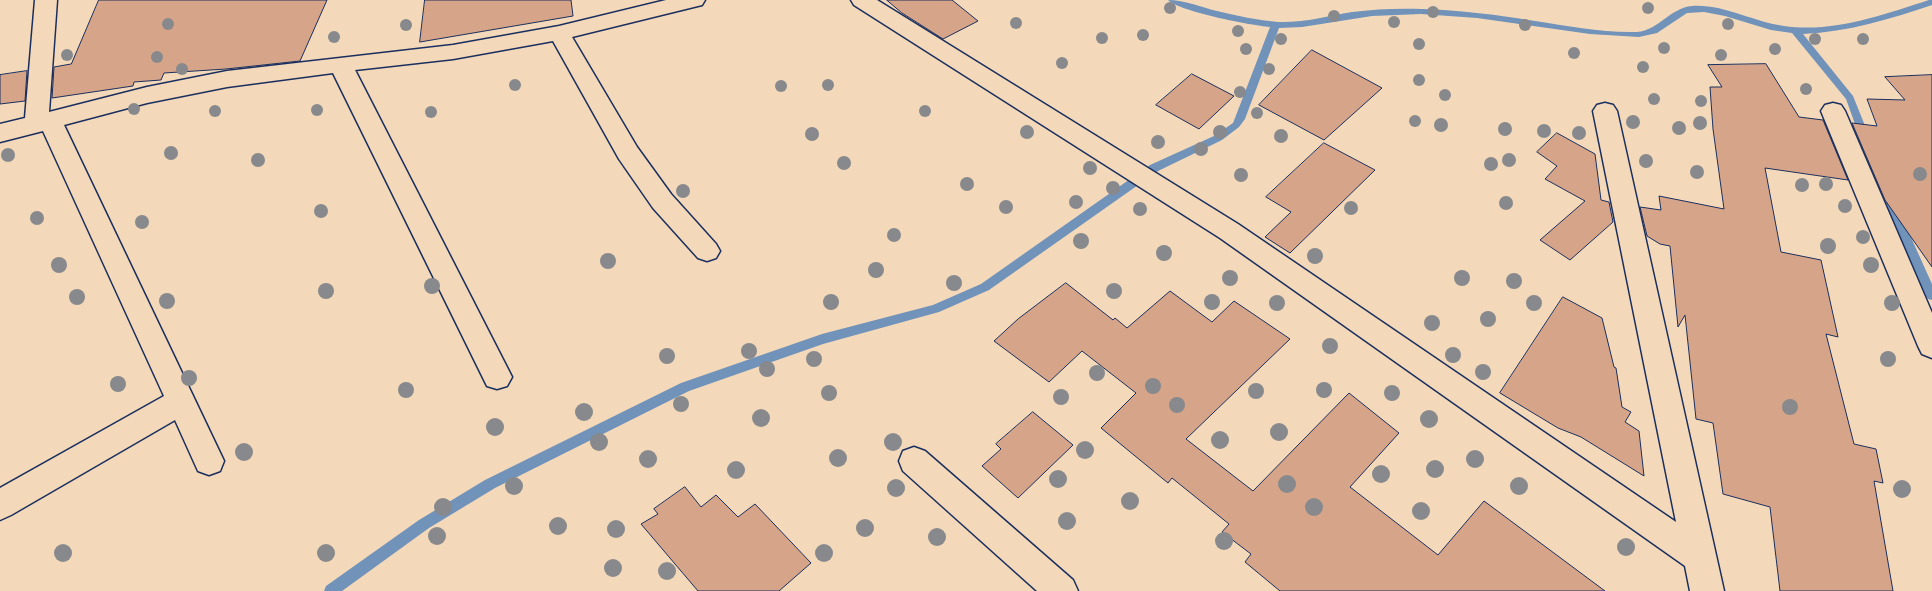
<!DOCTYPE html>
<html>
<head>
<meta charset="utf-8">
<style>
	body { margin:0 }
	canvas { display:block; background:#f3d9ba }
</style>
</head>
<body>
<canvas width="1932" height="591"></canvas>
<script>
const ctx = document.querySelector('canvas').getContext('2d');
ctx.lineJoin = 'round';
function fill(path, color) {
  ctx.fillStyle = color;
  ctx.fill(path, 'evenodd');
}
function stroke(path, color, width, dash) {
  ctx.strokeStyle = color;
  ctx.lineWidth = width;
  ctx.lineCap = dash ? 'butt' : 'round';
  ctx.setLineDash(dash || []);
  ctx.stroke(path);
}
const stream = new Path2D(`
	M1168,0C1185,0 1200,7 1217,11C1237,16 1258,20 1278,22C1304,23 1327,16 1352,12C1375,9 1399,8 1422,9C1460,10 1498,15 1535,21C1568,26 1603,33 1637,32C1659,30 1670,8 1692,6C1724,4 1753,22 1784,26C1834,33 1882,15 1929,0H1932V5C1890,19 1848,32 1803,34L1853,96L1870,138L1865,142L1860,138L1846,99L1792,33L1771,30L1725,16L1704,12L1687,13L1657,33L1639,37L1590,34L1477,18L1421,14L1372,16L1302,27L1279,28L1245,119L1239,127L1222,140L1158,171L989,290L939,312L823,344L689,391L495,488L429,528L342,591H324L326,586L419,520L485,480L681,383L822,334L933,305L981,284L1150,165L1214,136L1233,123L1235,118L1270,27C1250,25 1181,12 1168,0Z
	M1890,198L1895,202L1932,284V300L1928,299L1926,296L1885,202Z`);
const building = new Path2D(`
	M99,0H327L300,61L226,69L164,73L161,80L134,82L133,86L52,98L54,67L71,64Z
	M425,0H571L573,16L420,42Z
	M887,0H952L978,21L943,39L902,13Z
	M1312,50L1382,88L1324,140L1259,105Z
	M1766,64L1799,117L1823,120L1848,180L1765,168L1781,252L1821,260L1838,337L1826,334L1854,444L1876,449L1883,483L1874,481L1893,591H1780L1770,507L1723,494L1713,423L1696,419L1685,315L1678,327L1670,246L1660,244L1647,236L1640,207L1661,210L1659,196L1724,209L1713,129L1710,87H1722L1708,65Z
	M27,71L25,101L0,104V75Z
	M1192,74L1234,96L1199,129L1156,105Z
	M1932,75V267L1885,200L1852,123L1877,126L1867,99L1905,100L1885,77Z
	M1557,133L1595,154L1601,200L1609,202L1613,222L1570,260L1540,240L1585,201L1545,179L1557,166L1537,152Z
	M1324,143L1375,170L1290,253L1265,237L1291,212L1266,197Z
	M1066,283L1113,320L1115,318L1127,328L1170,291L1212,322L1234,301L1290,339L1186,439L1253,491L1349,393L1399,433L1350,487L1438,555L1484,501L1605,591H1280L1245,562L1251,554L1222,532L1229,524L1172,478L1168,483L1101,428L1136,393L1082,351L1049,382L994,341L1018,319Z
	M1563,297L1602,318L1614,367L1616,368L1622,407L1631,412L1625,422L1639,431L1644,476L1581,437L1558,428L1500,393Z
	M1033,412L1073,445L1018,498L982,466L1001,449L996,444Z
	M685,487L701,507L716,495L738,517L755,504L811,563L779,591H698L641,524L658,514L654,509Z`);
const street = new Path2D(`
	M35,0H57L49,112L147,87L227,71L453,45L559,26L666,0H705L702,5L572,37L637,147L671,194L716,244L720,251L716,258L707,261L698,258L653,208L619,159L553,41L453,59L355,70L512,377L507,386L497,389L487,386L333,73L227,87L147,103L64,125L224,461L220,471L209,475L198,471L175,420L11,515L0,520V488L164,396L43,131L0,142V124L25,118Z
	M851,0H877L1238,224L1676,522L1593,111L1597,105L1605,103L1613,105L1617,111L1724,591H1690L1685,566L1220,238L854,5Z
	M1833,103L1841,105L1845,111L1932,313V358L1922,354L1918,346L1821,111L1825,105Z
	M914,447L925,451L1073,580L1078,591H1037L903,471L899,461L903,451Z`);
const trees = [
	[1170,8,6],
	[1648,8,6],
	[1433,12,6],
	[1334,16,6],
	[1394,22,6],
	[1016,23,6],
	[168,24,6],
	[1728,24,6],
	[406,25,6],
	[1525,25,6],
	[1238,31,6],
	[1143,35,6],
	[334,37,6],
	[1102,38,6],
	[1281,39,6],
	[1815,39,6],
	[1863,39,6],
	[1419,44,6],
	[1664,48,6],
	[1246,49,6],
	[1775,49,6],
	[1574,53,6],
	[67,55,6],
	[1721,55,6],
	[157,57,6],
	[1062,63,6],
	[1643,67,6],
	[182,69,6],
	[1269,69,6],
	[1419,80,6],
	[515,85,6],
	[828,85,6],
	[781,86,6],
	[1806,89,6],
	[1240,92,6],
	[1445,95,6],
	[1654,99,6],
	[1701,101,6],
	[134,109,6],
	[317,110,6],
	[215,111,6],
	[925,111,6],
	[431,112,6],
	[1257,113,6],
	[1415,121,6],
	[1633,122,7],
	[1700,123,7],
	[1441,125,7],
	[1679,128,7],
	[1505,129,7],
	[1544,131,7],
	[1027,132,7],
	[1220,132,7],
	[1579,133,7],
	[812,134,7],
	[1281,136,7],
	[1158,142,7],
	[1201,149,7],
	[171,153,7],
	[8,155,7],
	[258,160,7],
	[1509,160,7],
	[1646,161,7],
	[844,163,7],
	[1491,164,7],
	[1090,168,7],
	[1697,172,7],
	[1920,174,7],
	[1241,175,7],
	[967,184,7],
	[1826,184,7],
	[1802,185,7],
	[1113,188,7],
	[683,191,7],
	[1076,202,7],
	[1506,203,7],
	[1845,206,7],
	[1006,207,7],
	[1351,208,7],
	[1140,209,7],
	[321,211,7],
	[37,218,7],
	[142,222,7],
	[894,235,7],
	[1863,237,7],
	[1081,241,8],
	[1828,246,8],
	[1164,253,8],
	[1315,256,8],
	[608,261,8],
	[59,265,8],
	[1871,265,8],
	[876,270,8],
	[1230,278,8],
	[1462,278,8],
	[1514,281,8],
	[954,283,8],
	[432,286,8],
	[326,291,8],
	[1114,291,8],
	[77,297,8],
	[167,301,8],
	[831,302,8],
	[1212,302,8],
	[1277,303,8],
	[1534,303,8],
	[1892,303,8],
	[1488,319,8],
	[1432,323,8],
	[1330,346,8],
	[749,351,8],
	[1453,355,8],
	[667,356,8],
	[814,359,8],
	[1888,359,8],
	[767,369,8],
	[1483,372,8],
	[1097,373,8],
	[189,378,8],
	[118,384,8],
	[1153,386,8],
	[406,390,8],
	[1324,390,8],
	[1256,391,8],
	[829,393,8],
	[1392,393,8],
	[1061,397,8],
	[681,404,8],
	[1177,405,8],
	[1790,407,8],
	[584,412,9],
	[761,418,9],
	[1429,419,9],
	[495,427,9],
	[1279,432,9],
	[1220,440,9],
	[599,442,9],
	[893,442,9],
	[1085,450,9],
	[244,452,9],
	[838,458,9],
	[648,459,9],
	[1475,459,9],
	[1435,469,9],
	[736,470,9],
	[1381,474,9],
	[1058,479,9],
	[1287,484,9],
	[514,486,9],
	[1519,486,9],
	[896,488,9],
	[1902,489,9],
	[1130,501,9],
	[443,507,9],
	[1314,507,9],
	[1421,511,9],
	[1067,521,9],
	[558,526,9],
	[865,528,9],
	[616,529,9],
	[437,536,9],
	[937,537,9],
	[1224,541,9],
	[1626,547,9],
	[63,553,9],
	[326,553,9],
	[824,553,9],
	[613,568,9],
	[667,571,9]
];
fill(stream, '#7192b9');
fill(building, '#d6a589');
stroke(building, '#1b2f5e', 1);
stroke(street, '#1b2f5e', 3);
fill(street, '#f3d9ba');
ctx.fillStyle = '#88898c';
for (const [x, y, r] of trees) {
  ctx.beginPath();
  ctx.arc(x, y, r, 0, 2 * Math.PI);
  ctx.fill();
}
</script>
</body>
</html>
